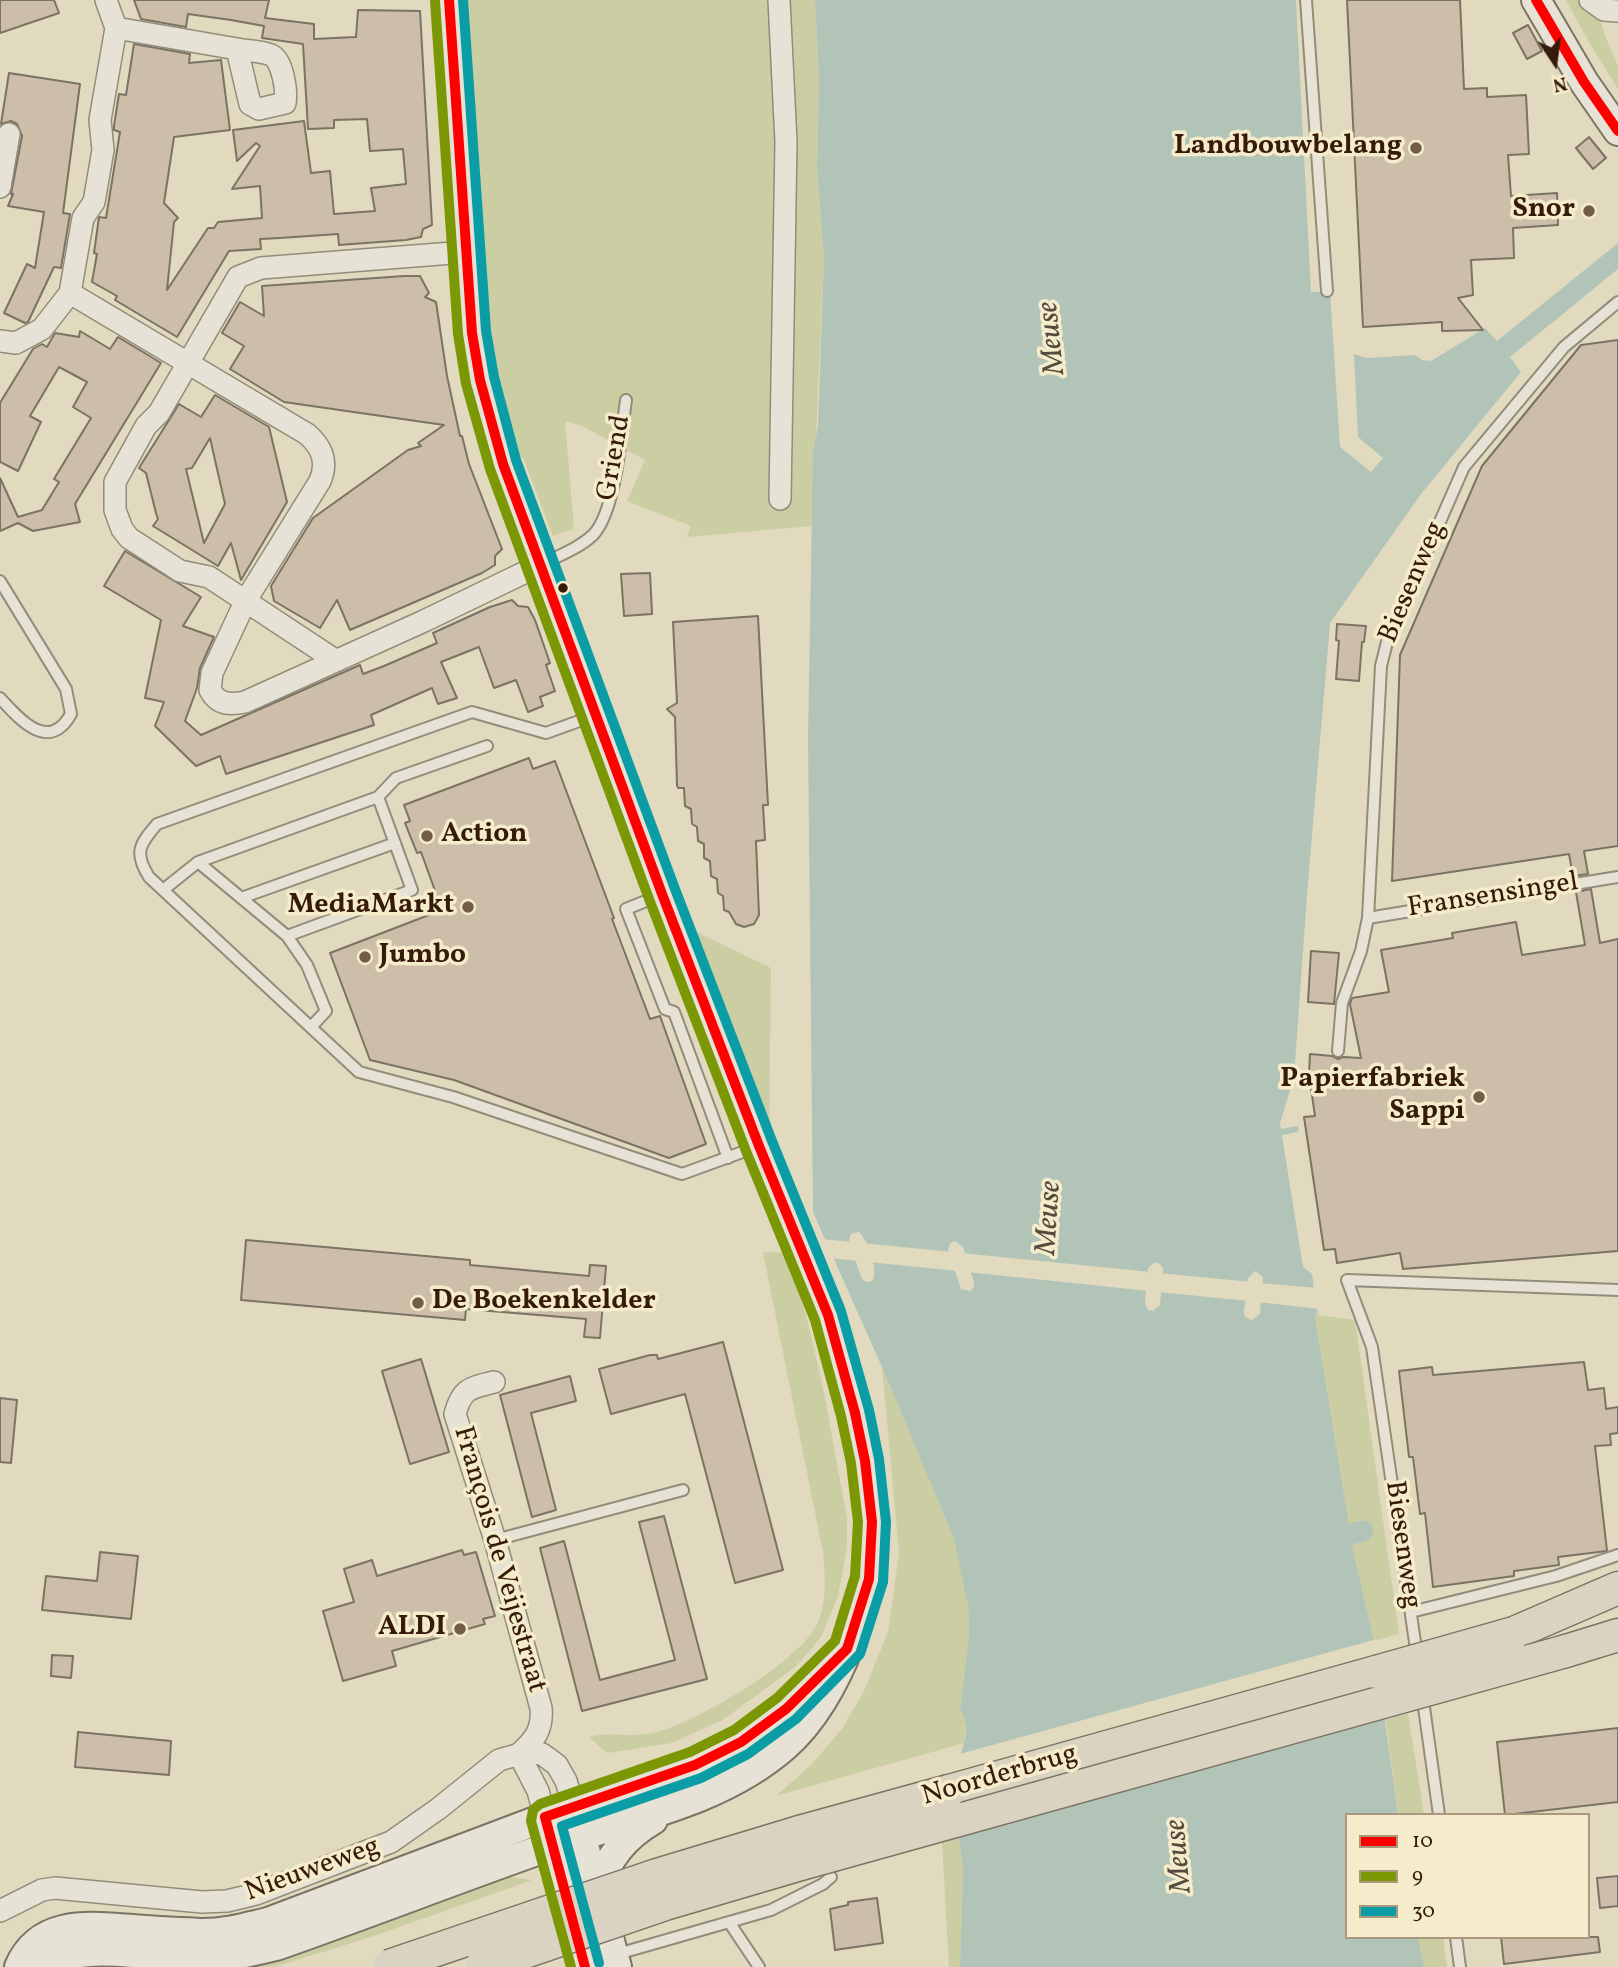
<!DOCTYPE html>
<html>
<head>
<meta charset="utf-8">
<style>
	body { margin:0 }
	#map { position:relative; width:1618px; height:1967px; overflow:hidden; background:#e1dabe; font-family:Vollkorn,serif }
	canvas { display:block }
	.legend { position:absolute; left:1345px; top:1813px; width:245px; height:126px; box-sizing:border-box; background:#f5eccb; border:2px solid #a9987e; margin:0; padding:9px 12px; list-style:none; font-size:21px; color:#361a0a }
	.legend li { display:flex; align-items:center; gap:14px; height:35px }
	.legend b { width:35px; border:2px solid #a9987e }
	.north { position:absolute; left:1520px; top:28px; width:70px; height:70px; -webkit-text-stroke:5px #f5eccb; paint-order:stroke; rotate:167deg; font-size:19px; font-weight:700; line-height:28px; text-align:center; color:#361a0a }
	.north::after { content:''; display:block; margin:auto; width:24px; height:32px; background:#361a0a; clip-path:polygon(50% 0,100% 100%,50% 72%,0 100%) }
</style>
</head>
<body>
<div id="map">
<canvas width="1618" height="1967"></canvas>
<ul class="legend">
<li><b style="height:9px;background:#f00"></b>10</li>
<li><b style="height:9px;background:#7b9703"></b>9</li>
<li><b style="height:9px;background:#0b9da6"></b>30</li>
</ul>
<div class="north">N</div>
</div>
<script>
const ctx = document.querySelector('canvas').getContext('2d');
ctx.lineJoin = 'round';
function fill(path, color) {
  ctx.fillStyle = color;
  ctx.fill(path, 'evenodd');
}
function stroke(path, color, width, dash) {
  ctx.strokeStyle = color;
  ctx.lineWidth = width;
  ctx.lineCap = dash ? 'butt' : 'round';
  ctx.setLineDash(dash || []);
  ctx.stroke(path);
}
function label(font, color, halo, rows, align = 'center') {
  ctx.font = font + ' Vollkorn,serif';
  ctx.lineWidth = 7;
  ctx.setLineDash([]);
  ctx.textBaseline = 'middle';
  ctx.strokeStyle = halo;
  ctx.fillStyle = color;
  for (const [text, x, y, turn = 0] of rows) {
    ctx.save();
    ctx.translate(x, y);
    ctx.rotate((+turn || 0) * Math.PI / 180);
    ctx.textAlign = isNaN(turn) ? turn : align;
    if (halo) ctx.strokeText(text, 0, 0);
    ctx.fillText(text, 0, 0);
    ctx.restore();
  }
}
const green = new Path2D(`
	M463,0H815L819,80L817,169L824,259L812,526L687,537L691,526L627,501L645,460L582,426L565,421L574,529L553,536L523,457L514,459C471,310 471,154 463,0Z
	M1566,0H1586L1599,14L1605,36L1618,66V89L1590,44Z
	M690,929L771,968L769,1136Z
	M763,1252L788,1253L808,1323L823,1388L847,1518V1547L838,1596L822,1635L810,1651L795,1667L724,1719L672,1743L607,1753L589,1737C613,1731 630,1738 653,1733C694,1724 796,1664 816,1626C828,1603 825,1576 823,1552Z
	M1316,1308L1318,1315L1355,1320L1399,1634L1374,1641L1354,1554L1315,1318Z
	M882,1367L954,1539L963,1575L968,1605L969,1637L960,1710L966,1719L964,1743L776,1796L810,1766L842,1729L864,1691L888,1632L899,1552Z
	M1408,1713L1424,1815H1398L1386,1720Z
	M959,1838L963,1869L960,1967H949L942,1841Z
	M510,1877L532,1880L374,1936L274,1967H59L370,1925Z
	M1418,1937H1443L1447,1967H1424Z`);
const water = new Path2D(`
	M815,0H1296L1311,292H1330L1340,447L1371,472L1383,458L1358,437L1354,354L1367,358L1415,355L1422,360L1431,361L1485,328L1497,341L1618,243V269L1510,357L1521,372L1421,494L1330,623L1307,895L1294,1077L1280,1123L1303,1267L1312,1274L1318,1315L1316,1311L1315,1318L1354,1554L1374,1641L1398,1815H1347V1937H1418L1424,1967H960L963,1869L959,1838L951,1840C950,1820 951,1799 954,1779C957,1756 975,1731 960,1710L969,1637L968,1605L954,1539L882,1367L813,1212L808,740L813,453L818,425L824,259L817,169L819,80ZM859,1232C868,1240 878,1269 873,1280L869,1282L864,1281L861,1277L849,1241L851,1234ZM955,1241L963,1247L974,1282V1287L970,1291L961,1289L948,1250L950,1243ZM1155,1262L1160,1264L1163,1268L1160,1305L1153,1311L1148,1310L1145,1303L1148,1268ZM1255,1271L1263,1277L1260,1314L1252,1320L1245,1317L1244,1312L1248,1278Z`);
const pier = new Path2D(`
	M821,1239L853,1242L859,1261L829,1258Z
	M862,1243L952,1252L958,1271L868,1262Z
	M961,1253L1151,1272L1149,1291L967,1272Z
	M1159,1273L1251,1282L1249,1301L1158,1292Z
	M1259,1283L1318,1288L1320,1309L1257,1302Z
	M1377,1639L1389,1717L948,1840L950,1776L956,1755Z`);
const stream = new Path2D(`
	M1273,1134L1296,1129`);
const canal = new Path2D(`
	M1324,1540L1363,1531`);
const building = new Path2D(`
	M0,0H54L59,13L0,33Z
	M134,0H269L265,18L314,24V39L356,37L358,10L420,11L432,225L423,229L421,237L406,240L339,245L338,234L280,238L260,239L261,249L229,251L177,337L115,300L117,296L92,282L97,254L94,253L99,217L106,218L120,132L114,130V126L119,94L126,95L134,44L190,54L189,63L221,60L230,130L174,137L164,203L178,218L174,222L167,290L208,228H214L218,222L262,218L260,186L232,189L260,146L256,143L237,161L233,130L304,121L311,173L330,171L334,214L375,211L371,188L406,184L403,149L370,151L367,119L334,120V128L308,129L303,44L262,38L264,26L231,20L188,14L186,27L141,19Z
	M1347,0H1460L1464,89L1487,88V97L1526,95L1529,154L1508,155L1511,196L1557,193L1558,225L1513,228L1514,258L1471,260L1473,295L1458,298L1483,330L1442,331V322L1363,327Z
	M1528,25L1542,51L1527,59L1513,33Z
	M9,73L80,84L63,213L70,214L61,268L54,267L28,322L25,323L4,313L27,264L35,268L44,212L8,206L13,194H11L22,136L17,124L11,121L1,124Z
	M1589,137L1606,158L1593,169L1576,148Z
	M404,276H420L429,293L425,297L436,302L447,376L460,436H462L469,464L502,549L495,556V565L482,573L350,630L337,600L320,628L274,601L271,586L313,518L408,450L421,446L418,443L444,425L284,402L230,369L244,346L222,333L240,302L264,316L262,286Z
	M80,331L110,349L118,337L161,363L75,504L80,522L33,531L18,523L0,531V478L18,517L42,510L59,482L54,479L91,418L73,407L87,382L59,367L30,416L41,422L18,471L0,462V403L33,349L42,344L47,347L55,333L79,337Z
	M1618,340V846L1584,851L1588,874L1573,876L1569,854L1392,881L1400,655L1482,466L1581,345Z
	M215,395L269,427L287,502L241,580L231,543L218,566L153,526L158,519L156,513L146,473L139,468L179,404L201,417ZM210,438L225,504L204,543L186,469L192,468Z
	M125,551L201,597L183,626L214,637L200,668L197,688L185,721L201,735L360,665L363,674L384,666L437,643L433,633L490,607L512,600L518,606L528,607L535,620L550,663L546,665L555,691L540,697L543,706L528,712L516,680L494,688L479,647L441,662L457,698L438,704L432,688L371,715L374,725L226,774L220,756L196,766L155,726L164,702L145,698L161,620L104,586Z
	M650,573L652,614L624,616L621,574Z
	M758,616L768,805H763L765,840L756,841L759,915L754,924L744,927L736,924L729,912L724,910L723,896L718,893L717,879L711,876L710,861L704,858V844L698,841L697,827L692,824L691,809L685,806L684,788H678L677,785L675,717L667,709L677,703L673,622Z
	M1337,624L1366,626L1364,642H1362L1359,681L1336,679L1339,641L1336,640Z
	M529,758L533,769L555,761L614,918L612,919L650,1019L660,1016L706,1144L669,1158L454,1080L370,1060L330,953L442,910L421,852L417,853L405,823L410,821L404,805Z
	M1591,889L1600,943L1618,939V1251L1403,1269L1400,1253L1337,1263L1335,1249L1324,1250L1304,1117L1315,1116L1309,1074L1310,1054L1332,1056L1338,1059L1343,1057L1361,1058L1350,1004L1352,998L1389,992L1381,950L1453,938L1452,933L1516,922L1522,955L1585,945L1576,892Z
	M1311,951L1339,953L1334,1004L1308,1002Z
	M246,1240L470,1260V1265L589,1276L590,1265L606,1266L600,1338L584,1337L586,1319L466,1309L465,1320L241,1300Z
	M723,1342L783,1570L735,1583L685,1394L611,1414L599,1369L650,1355H657L658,1359Z
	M421,1359L449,1452L410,1464L382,1371Z
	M1584,1362L1588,1390L1604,1388L1606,1409L1618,1407V1433L1610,1434L1611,1445L1595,1446L1607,1551L1558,1557L1559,1565L1514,1571V1576L1433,1587L1425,1513L1420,1514L1413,1457H1409L1399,1371L1432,1367L1433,1375Z
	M570,1376L576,1401L531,1413L556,1510L532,1517L500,1395Z
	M0,1398L17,1400L11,1463L0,1462Z
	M664,1516L707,1679L582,1711L540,1548L564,1541L600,1680L675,1660L639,1522Z
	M462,1550L464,1555L476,1552L495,1616L483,1619L485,1624L392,1651L396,1666L343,1681L323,1611L354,1602L344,1569L372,1560L377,1576Z
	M100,1552L138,1556L131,1619L42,1610L46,1576L97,1581Z
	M52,1655L73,1656L71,1678L51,1676Z
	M1618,1728V1802L1505,1815L1497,1742Z
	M78,1732L171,1741L169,1775L75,1767Z
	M1618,1876V1906L1600,1908L1597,1878Z
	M877,1898L883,1943L835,1950L830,1909L848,1905V1902Z
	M1501,1937H1598L1600,1952L1504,1964Z`);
const lane = new Path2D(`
	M1306,0L1327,291
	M542,564C559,556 579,548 593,535C616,511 621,434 626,400
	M0,581L66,689L71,714C49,753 20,720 0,698
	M593,716L546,733L472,712L157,824C139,845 134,853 149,877L359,1072L453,1097L682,1174L759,1146
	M378,797L396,778L487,746
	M198,862L287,936L307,965L326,1011L312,1026
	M163,890L198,862L378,797L412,890L287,936
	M661,895L626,909L665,1009L674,1012L728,1158
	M241,898L395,843
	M1368,918L1618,877
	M1338,1051L1342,1003L1361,951L1368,918L1381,666L1387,642L1464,467L1564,347L1618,302
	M495,1540L683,1490
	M1411,1612L1556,1576L1618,1555
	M1417,1656L1372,1347L1347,1280L1618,1290
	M1422,1693L1439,1815
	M729,1922L759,1967
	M1456,1937L1460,1967
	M614,1955L771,1910L823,1884L831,1877`);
const street = new Path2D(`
	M779,0L786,142L780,499
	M1590,0L1604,10L1618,11
	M116,28L237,49L250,104L259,109L285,103C287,92 283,60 271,55C262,51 247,51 237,49
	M0,187L9,134
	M70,293L307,434C322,447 328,462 320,481L246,600L212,673L210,690C218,705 230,705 245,702L424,621L540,565
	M0,341L16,343L42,329L70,293L83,218L94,202L103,150L100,120L116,28L106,0
	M335,660L209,577L180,571L129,538L122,529L115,510V482L146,426L159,413L238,277L261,268L465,252
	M494,1382C470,1388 462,1388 455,1414L495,1540L541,1708C543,1729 535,1740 519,1754
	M519,1754L538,1791L545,1817
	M0,1911L42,1890L55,1888L202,1902L227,1901L256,1894L391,1842L438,1809L499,1760L527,1752L542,1754L557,1765L566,1781L574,1807`);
const secondary = new Path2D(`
	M1536,0L1584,82L1618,131
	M577,1820L617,1967
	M547,1827L585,1967
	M597,1889C608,1858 624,1837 653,1820
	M19,1967C40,1919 89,1926 133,1929C156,1931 180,1932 203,1933C226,1933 246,1927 268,1922C359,1888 450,1853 541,1819C606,1794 678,1778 739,1743C774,1722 803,1693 832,1664
	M46,1967C75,1938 161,1959 200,1958C226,1958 251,1952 276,1946C367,1914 457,1879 548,1847C629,1818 719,1804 785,1746C838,1700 875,1595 872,1527C866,1374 793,1236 739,1096C659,886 579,675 503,464L480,380L472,333L449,0`);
const primary = new Path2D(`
	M1514,1633L1618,1588
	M1566,1651L1618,1635
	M949,1791L1376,1672`);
const primaryBridge = new Path2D(`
	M1376,1672L1514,1633
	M389,1966L657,1875L796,1833L949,1791
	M481,1967L665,1904L801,1864L1566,1651`);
const bus1 = new Path2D(`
	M449,0L472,333L480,380L503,464L662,894L759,1146L828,1315L855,1413L865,1461L872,1522L869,1579L847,1649L786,1709L741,1742L695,1765L545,1817L585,1967
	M1536,0L1584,82L1618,131`);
const bus2 = new Path2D(`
	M435,1L458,334L466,384L490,469L649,899L746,1151L815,1320L841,1416L851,1463L858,1522L855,1576L835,1641L777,1698L734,1730L690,1752L540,1804L533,1810L531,1821L571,1967`);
const bus3 = new Path2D(`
	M463,0L486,331L494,377L516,460L675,889L772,1141L841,1311L869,1410L879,1459L886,1522L883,1582L860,1654L796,1719L748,1754L701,1778L562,1826L599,1963`);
const markers = [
	[1416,148,7,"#725d49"],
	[1589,211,7,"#725d49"],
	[563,588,6,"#361a0a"],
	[427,836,7,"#725d49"],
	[468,907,7,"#725d49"],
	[365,957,7,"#725d49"],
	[1479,1097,7,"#725d49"],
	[418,1303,7,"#725d49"],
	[460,1629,7,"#725d49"]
];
const poiNames = [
	["Landbouwbelang",1402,148],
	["Snor",1575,211],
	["Action",441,836,"left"],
	["MediaMarkt",454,907],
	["Jumbo",379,957,"left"],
	["Papierfabriek",1465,1081],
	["Sappi",1465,1113],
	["De Boekenkelder",432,1303,"left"],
	["ALDI",446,1629]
];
const streetNames = [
	["Griend",616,458,-80],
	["Biesenweg",1414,583,-67],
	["Fransensingel",1493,897,-9],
	["Biesenweg",1401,1545,82],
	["François de Veijestraat",498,1560,74],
	["Noorderbrug",1000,1777,-16],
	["Nieuweweg",313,1871,-20]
];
const waterNames = [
	["Meuse",1054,338,-96],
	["Meuse",1051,1218,-86],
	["Meuse",1181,1856,-95]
];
fill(green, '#cbcda2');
fill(water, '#b2c4b8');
fill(pier, '#e1dabe');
stroke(stream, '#b2c4b8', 6);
stroke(canal, '#b2c4b8', 21);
fill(building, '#ccbea9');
stroke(building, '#7b7363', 2);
stroke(lane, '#938c7a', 14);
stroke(street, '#938c7a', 24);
stroke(secondary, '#7b7363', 32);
stroke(primary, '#7b7363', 35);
stroke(lane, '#e6e2d5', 10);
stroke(street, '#e6e2d5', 21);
stroke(secondary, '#e6e2d5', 28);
stroke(primary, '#dad3c1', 32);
stroke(primaryBridge, '#7b7363', 35, []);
stroke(primaryBridge, '#dad3c1', 32);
stroke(bus1, '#f00', 10);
stroke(bus2, '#7b9703', 10);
stroke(bus3, '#0b9da6', 10);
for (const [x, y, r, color] of markers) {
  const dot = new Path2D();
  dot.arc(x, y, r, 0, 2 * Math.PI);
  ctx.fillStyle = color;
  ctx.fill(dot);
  stroke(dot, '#f5eccb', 2.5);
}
label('bold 28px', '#361a0a', '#f5eccb', poiNames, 'right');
label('28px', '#361a0a', '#f5eccb', streetNames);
label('italic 30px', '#554a3e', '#f5eccb', waterNames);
</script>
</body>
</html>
